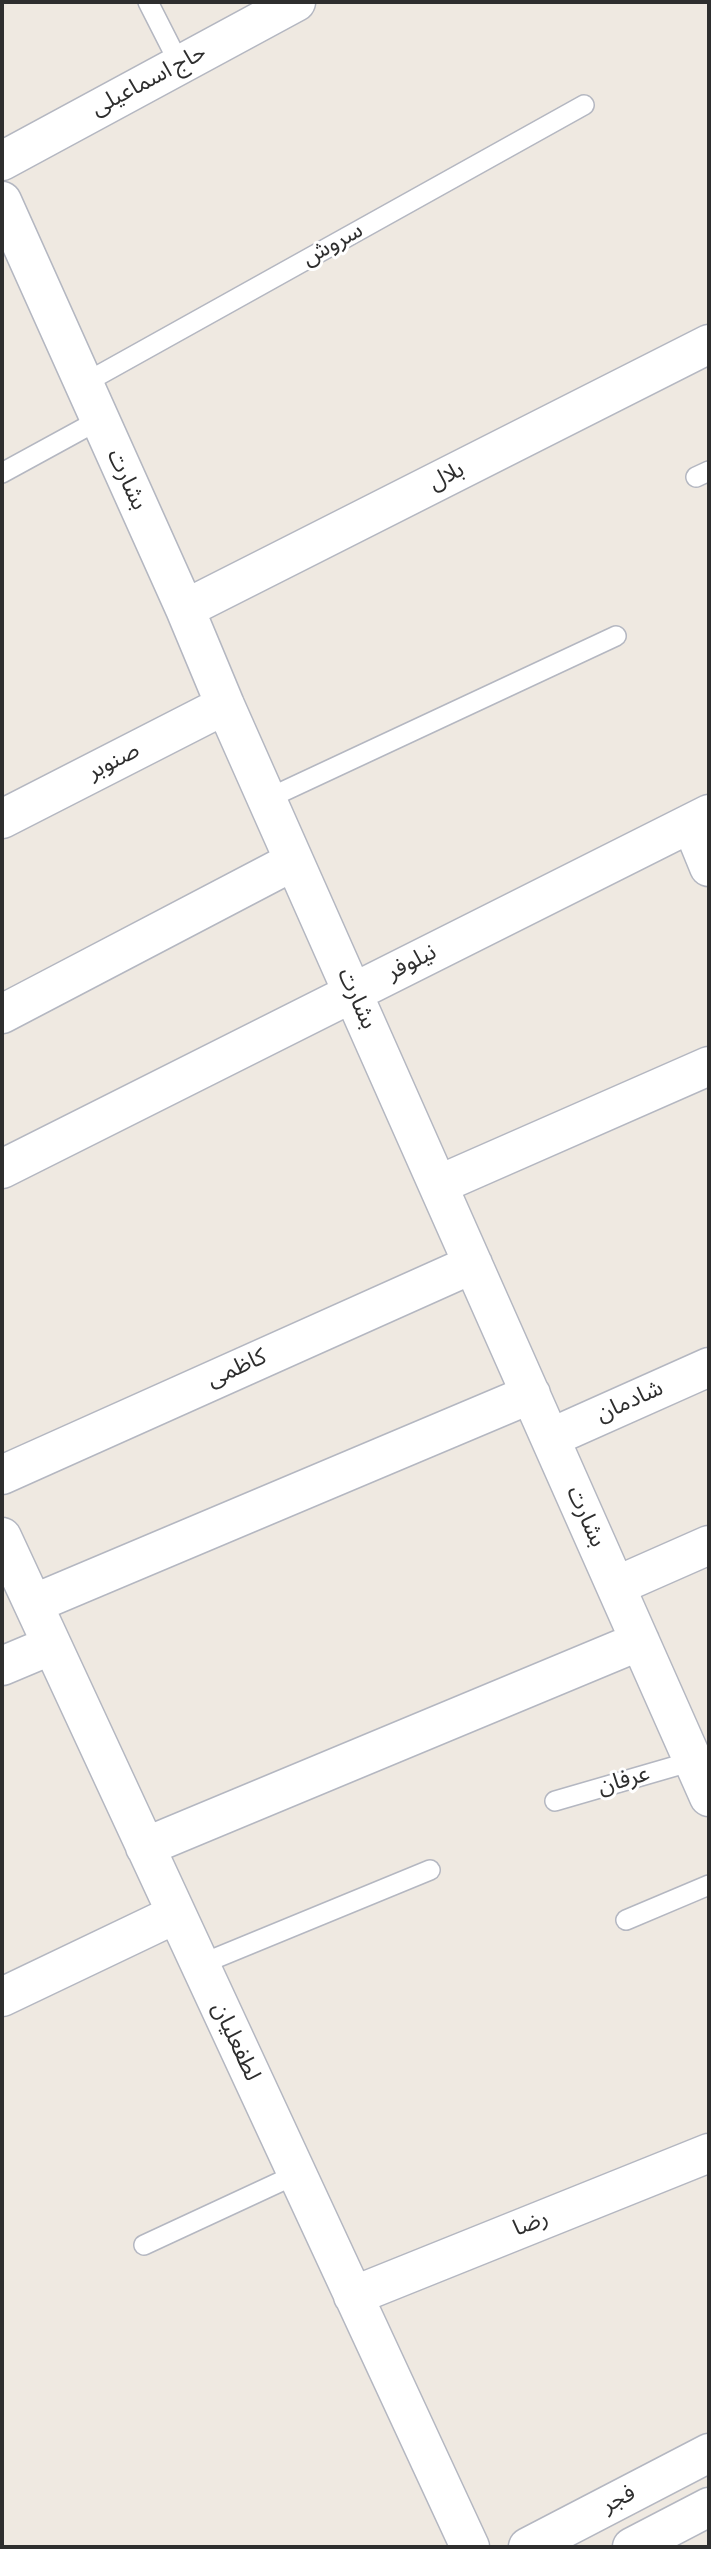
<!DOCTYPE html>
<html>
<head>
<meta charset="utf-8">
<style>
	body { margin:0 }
	#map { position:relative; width:711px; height:2549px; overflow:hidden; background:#efe9e1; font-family:"Sofia Sans Condensed",sans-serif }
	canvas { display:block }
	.frame { position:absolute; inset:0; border:4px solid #2e2e2e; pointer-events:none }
</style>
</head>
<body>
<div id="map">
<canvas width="711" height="2549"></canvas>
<div class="frame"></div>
</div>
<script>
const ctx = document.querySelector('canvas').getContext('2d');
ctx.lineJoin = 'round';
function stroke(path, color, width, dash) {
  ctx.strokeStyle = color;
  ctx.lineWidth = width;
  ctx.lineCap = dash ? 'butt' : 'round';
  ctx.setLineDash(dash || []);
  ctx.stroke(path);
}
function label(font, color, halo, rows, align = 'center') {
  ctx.font = font + ' "Sofia Sans Condensed","Noto Sans Arabic",sans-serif';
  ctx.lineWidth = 6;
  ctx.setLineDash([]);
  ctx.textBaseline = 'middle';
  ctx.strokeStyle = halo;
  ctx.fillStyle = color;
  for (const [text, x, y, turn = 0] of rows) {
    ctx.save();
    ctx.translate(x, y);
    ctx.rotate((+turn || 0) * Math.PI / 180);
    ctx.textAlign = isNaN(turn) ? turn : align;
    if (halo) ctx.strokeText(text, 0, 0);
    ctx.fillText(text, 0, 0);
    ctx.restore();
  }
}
const service = new Path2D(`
	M148,2L180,65
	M83,384L584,105
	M2,473L99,420
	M696,477L709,471
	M267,799L616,636
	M555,1801L693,1761
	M626,1920L709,1885
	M199,1965L430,1870
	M144,2245L297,2174`);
const minor = new Path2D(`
	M2,161L296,2
	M2,201L185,609L225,705L709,1797
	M185,609L709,344
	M2,819L225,705
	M691,823L709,867
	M2,1014L294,861
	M2,1169L709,814
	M438,1185L709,1066
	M550,1438L709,1367
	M2,1475L473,1264
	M2,1537L470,2547
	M616,1586L709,1545
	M33,1604L531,1394
	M2,1666L52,1645
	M145,1847L640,1641
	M2,1997L176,1914
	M353,2296L709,2153`);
const tertiary = new Path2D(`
	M528,2547L709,2453
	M632,2547L709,2507`);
const streetNames = [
	["حاج اسماعیلی",149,81,-28],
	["سروش",333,245,-29],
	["بلال",447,477,-27],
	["بشارت",126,480,65],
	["صنوبر",114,762,-27],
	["نیلوفر",412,963,-27],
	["بشارت",356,999,66],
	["کاظمی",237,1369,-24],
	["شادمان",630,1402,-24],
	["بشارت",585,1517,66],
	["عرفان",624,1781,-16],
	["لطفعلیان",235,2042,65],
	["رضا",531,2224,-22],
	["فجر",619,2500,-28]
];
stroke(service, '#b4b7c1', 22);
stroke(minor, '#b4b7c1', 41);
stroke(tertiary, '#b4b7c1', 41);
stroke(service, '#fff', 19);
stroke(minor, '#fff', 38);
stroke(tertiary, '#fff', 38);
label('23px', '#2e2e2e', '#fff', streetNames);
</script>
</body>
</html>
